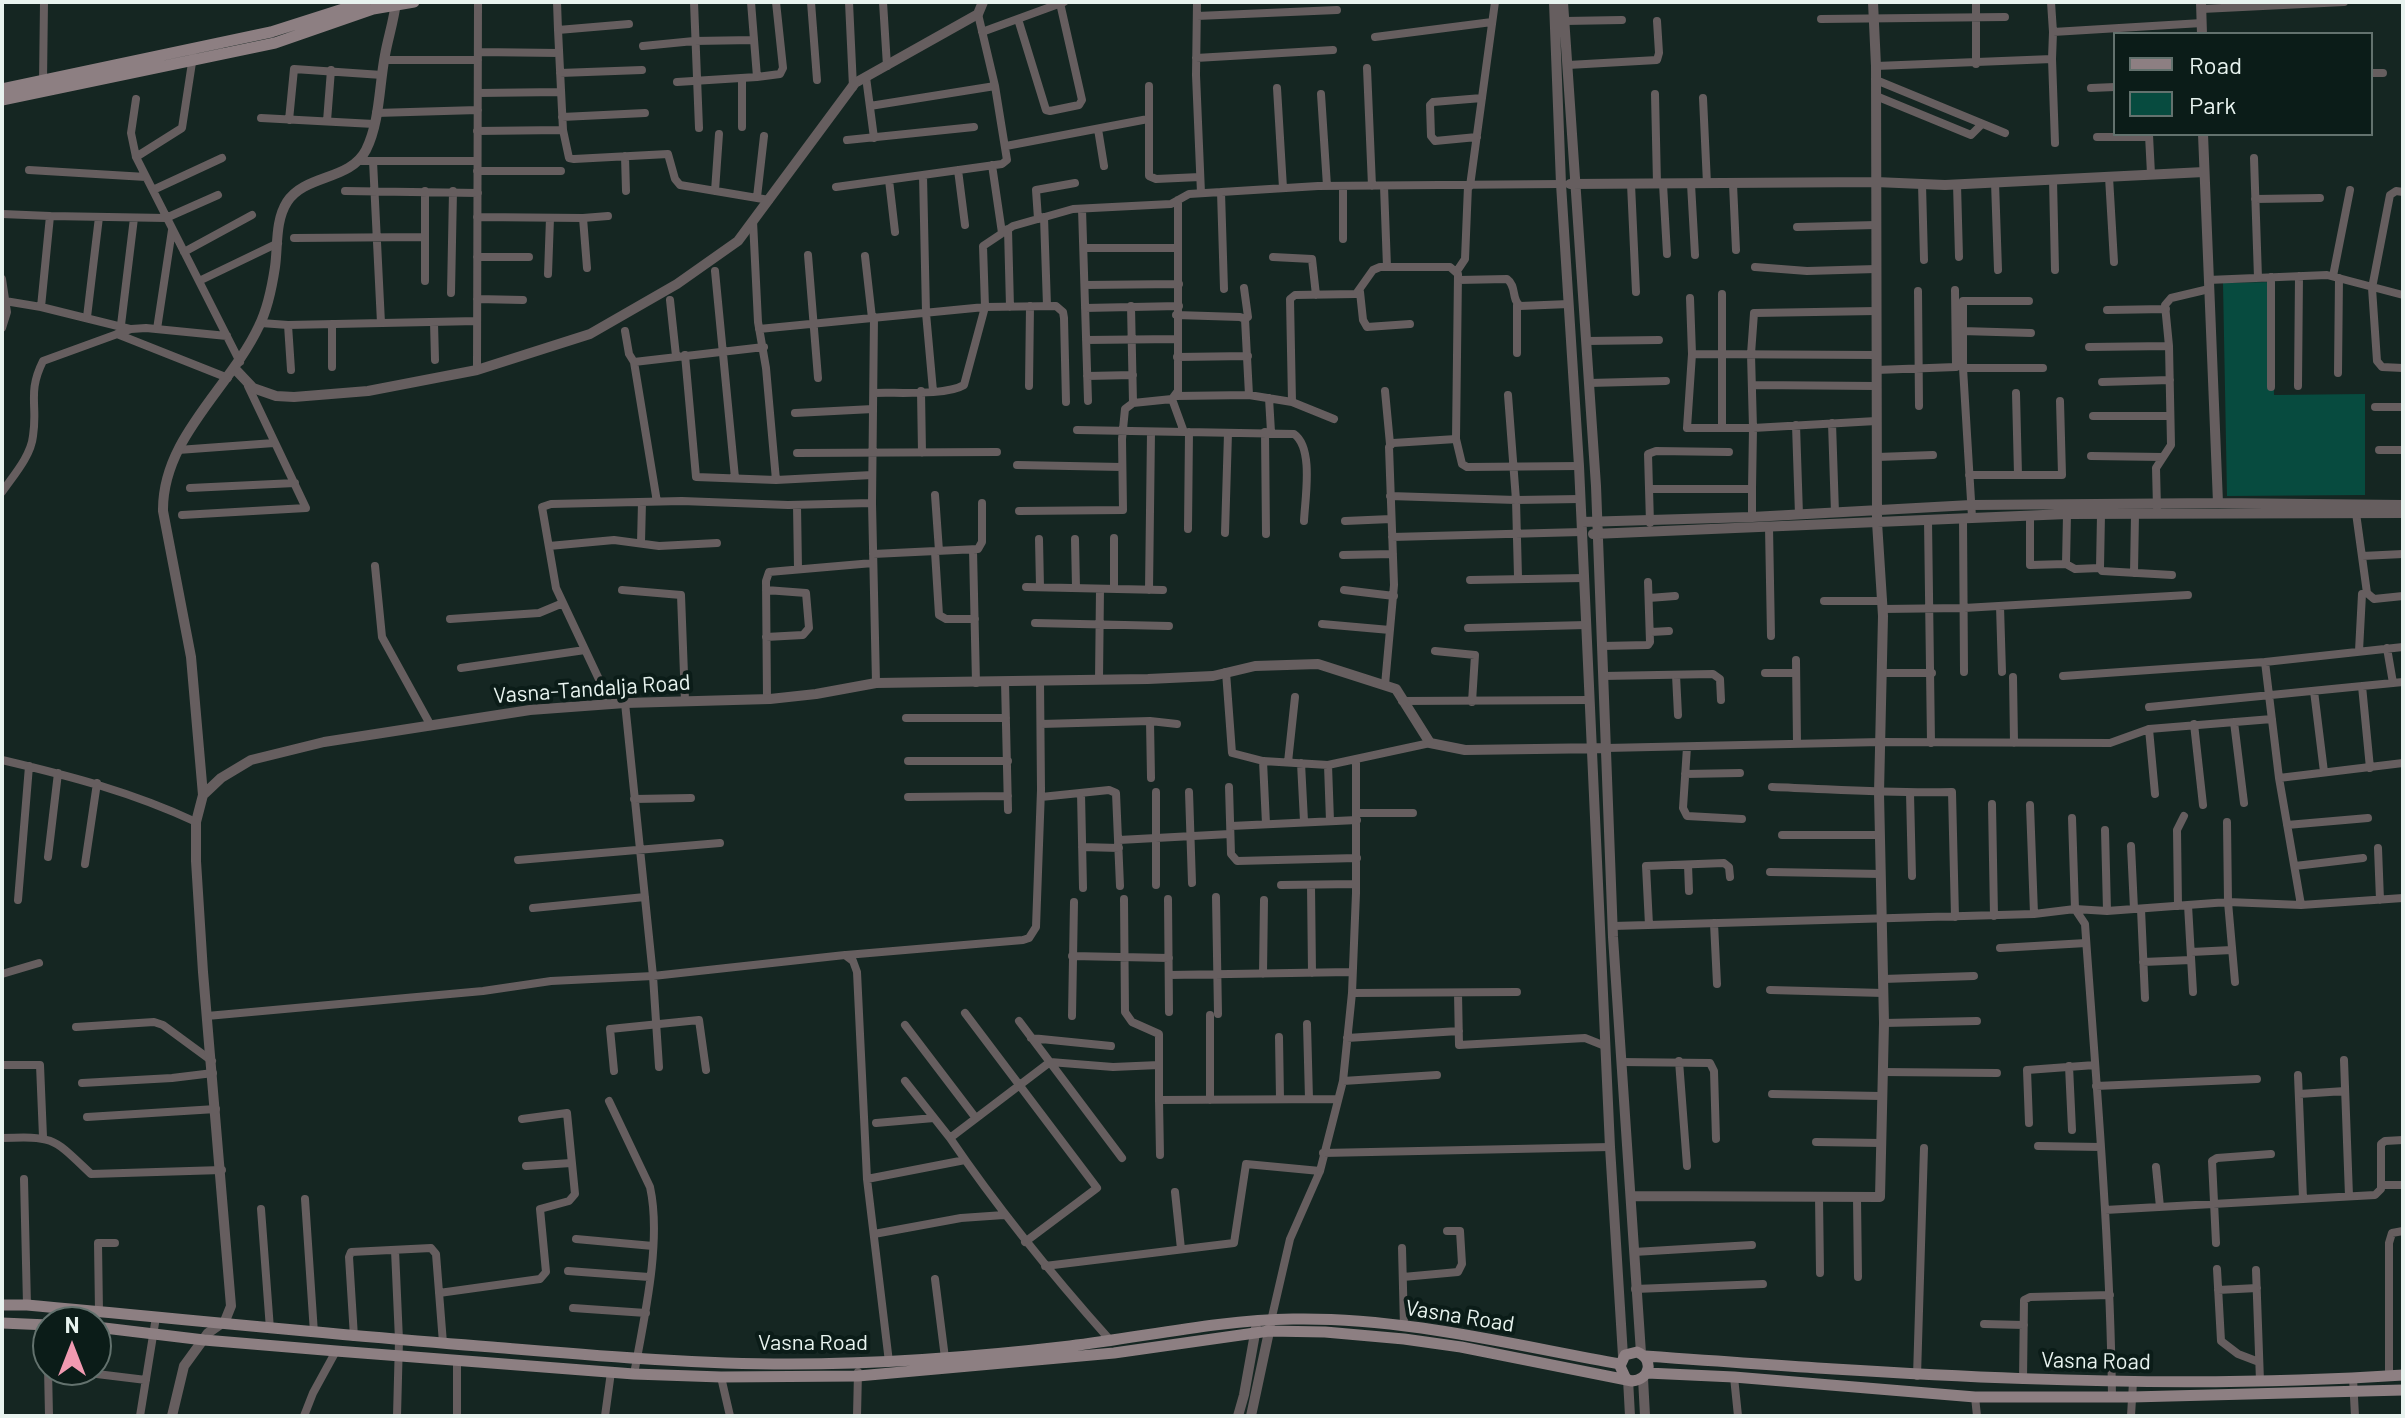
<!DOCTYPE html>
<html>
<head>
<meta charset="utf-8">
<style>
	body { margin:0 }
	#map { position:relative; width:2405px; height:1418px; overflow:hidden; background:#152622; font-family:Barlow,sans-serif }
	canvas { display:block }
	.frame { position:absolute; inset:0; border:4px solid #e8f3ef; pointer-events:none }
	.legend { position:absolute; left:2113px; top:32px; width:260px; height:104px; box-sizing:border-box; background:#0b1c18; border:2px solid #63726e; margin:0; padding:10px 14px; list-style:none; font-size:24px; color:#e8f3ef }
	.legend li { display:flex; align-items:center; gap:16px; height:40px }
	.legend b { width:40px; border:2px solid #63726e }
	.north { position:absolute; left:32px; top:1306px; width:80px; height:80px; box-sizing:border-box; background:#0b1c18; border:2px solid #63726e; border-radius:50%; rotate:0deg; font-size:22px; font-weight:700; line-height:32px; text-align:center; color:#e8f3ef }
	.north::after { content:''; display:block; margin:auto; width:28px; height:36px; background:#f19ab1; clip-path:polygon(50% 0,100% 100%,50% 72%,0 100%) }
</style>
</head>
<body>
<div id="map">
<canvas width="2405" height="1418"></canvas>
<div class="frame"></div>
<ul class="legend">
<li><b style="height:10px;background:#8d7f82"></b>Road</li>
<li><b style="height:22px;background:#074b3f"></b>Park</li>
</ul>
<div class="north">N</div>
</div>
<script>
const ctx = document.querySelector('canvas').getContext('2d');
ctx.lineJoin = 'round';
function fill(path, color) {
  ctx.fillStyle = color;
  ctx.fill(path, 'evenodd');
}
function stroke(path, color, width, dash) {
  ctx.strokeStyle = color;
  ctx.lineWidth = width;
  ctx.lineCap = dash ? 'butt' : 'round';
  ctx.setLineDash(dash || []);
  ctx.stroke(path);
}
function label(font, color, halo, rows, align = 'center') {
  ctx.font = font + ' Barlow,sans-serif';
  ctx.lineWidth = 8;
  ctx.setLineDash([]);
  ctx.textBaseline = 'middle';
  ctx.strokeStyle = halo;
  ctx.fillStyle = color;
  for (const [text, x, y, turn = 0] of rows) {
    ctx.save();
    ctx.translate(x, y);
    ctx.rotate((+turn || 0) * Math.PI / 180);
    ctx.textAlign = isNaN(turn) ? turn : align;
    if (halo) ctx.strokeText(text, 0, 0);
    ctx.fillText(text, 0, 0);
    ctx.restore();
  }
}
const green = new Path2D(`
	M2272,282L2274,395L2365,394V495L2227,496L2223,283Z`);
const minor = new Path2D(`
	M557,2L558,30L629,24
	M694,2L699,128
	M811,2L817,80
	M849,2L853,87
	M883,2L887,66
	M1197,2L1196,75L1201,193
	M1976,2V64
	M2051,2L2053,32
	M2202,9L2344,2
	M1197,16L1337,10
	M1018,19L1046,110L1050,111L1079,105L1082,100L1060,3
	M1821,19L2005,17
	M1565,21L1622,20
	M558,30L563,130L569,158L574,159L668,154L675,179L680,185L769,200
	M982,32L1064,2
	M1375,37L1492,22
	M643,46L694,41L754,40
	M478,52L559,53
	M1196,58L1333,50
	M2052,59L2055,143
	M384,60H478
	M1568,65L1657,60L1659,53L1657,21
	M1876,66L2052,59L2053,32L2202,23
	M1367,68L1372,186
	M560,73L642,70
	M2371,73H2383
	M757,77L780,74L783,68L776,2
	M866,77L874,138
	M742,78V127
	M1876,80L2005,133
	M43,82L44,2
	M677,82L757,77L751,2
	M1149,86V176L1156,179L1200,177
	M1277,88L1283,188
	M2091,88L2115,87
	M478,93L561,92
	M1321,94L1327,186
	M1655,94L1657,184
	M1876,96L1971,135L1982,124
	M1703,98L1707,184
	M136,99L131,133L136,157L240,362
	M870,106L995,86
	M376,113L478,110
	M562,117L645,113
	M261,118L374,124
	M289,120L294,69L382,75
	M327,121L331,70
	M1098,129L1104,166
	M477,131L563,130
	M2149,135L2151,174
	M1477,137L1435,141L1431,136L1430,105L1433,102L1482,98
	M2097,137H2149
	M847,140L974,127
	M1006,146L1148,119
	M625,156L626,191
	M136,157L182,128L193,56
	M2254,158L2258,278
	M360,161H477
	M373,161L381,323
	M992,165L1002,233
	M29,170L146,177
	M958,170L965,225
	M477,171H561
	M923,175L926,313L933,391
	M2109,177L2114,262
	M2053,179L2055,270
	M889,180L895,232
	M1995,182L1998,270
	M1631,184L1636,292
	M1663,184L1667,254
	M1691,184L1695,255
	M1733,184L1736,250
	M1922,184L1924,260
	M1957,184L1959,257
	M1343,186V239
	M1384,186L1387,267
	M1470,186L1495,2
	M836,187L1002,164L1007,160L995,86L978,14
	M153,190L222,158
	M345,191L478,193
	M715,191L719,134
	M1221,192L1224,289
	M2403,192L2396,191L2390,195L2372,288L2377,361L2382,367L2403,368
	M757,197L764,136
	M2255,199L2320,198
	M1082,209L1088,401
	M2,214L50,216
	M477,217L583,218L608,216
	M1044,217L1047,306
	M583,218L587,268
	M1038,219L1036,190L1075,183
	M753,221L758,322L766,368L776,480
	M1797,227L1876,225
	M1008,229L1010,307
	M294,238L425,237
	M1084,248H1177
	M184,252L252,215
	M808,255L818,378
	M865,256L872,318
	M477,257H529
	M1273,257L1312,259L1316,295
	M1755,267L1807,271L1876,269
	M715,271L735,478
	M1457,271L1465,259L1468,186
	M548,274L550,218
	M2333,276L2350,190
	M2271,277V387
	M2,279L7,312L2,328
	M1458,280L1507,279C1517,286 1511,299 1520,306L1569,304
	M2208,280L2327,275L2403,295
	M199,281L278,243
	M425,281V191
	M1085,285L1179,284
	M1244,288L1248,317L1245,319
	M1918,291L1919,406
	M1360,292L1363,320L1367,327L1410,324
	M451,293L453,191
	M1690,298L1692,354L1687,428H1753L1751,354L1754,313L1876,311
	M477,299L523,300
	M670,300L676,356
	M5,301L41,307L130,329
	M1131,306L1133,403
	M41,307L50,216L166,218L218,195
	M1085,308L1179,306
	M2107,310L2166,309
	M1176,315L1240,317L1245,319L1249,395
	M87,317L99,217
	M434,322L435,360
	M261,323L288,325L477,321
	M332,324V367
	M121,325L134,218
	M288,325L291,370
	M157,329L172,230
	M759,329L985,307L1056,306L1063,312L1064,318L1066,402
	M625,331L629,354L634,362
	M1962,331L2031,333
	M117,334L228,378
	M1086,340L1177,339
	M1587,341L1659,340
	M2089,347L2169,346
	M1517,353V305
	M1692,354L1876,355
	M685,355L696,477L776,480L872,475
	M1177,357L1248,356
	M1963,368H2043
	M477,370L478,2
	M1876,370L1956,367L1955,290
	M2338,373L2339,278
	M1087,376L1133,375
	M2102,382L2170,380
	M1589,383L1666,381
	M1752,385L1876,386
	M1029,386L1030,306
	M2298,386L2299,276
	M921,391L922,453
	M1385,391L1390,444
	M874,393C896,392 946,396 964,385L985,307L983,246L1013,226L1073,209L1171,204L1189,194L1318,186L1561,184
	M2016,393L2018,475
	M1508,395L1516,500L1518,577
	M1176,396L1249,395L1292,402
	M1269,398L1271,432
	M1172,399L1184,432
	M2375,407H2403
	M795,413L873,409
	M2093,416H2169
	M1334,419L1292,402L1290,299L1295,295L1356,294L1373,270L1380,267H1450L1458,274L1456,439L1462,464L1467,467L1579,466
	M1832,423L1835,513
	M1796,425L1799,515
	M1722,428V294
	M1077,430L1294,434C1314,448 1305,498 1304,521
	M1265,432L1266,534
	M178,450L274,443
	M2379,450H2403
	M797,453L997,452
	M2091,456L2163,457
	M1877,457L1933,455
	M1017,465L1122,467
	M1969,475H2062L2060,401
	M190,488L295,483
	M1649,489H1752L1753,428L1876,421
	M1752,489V517
	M2,492C13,476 31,456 33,436C38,405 27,393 43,361L131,329L146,328L227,336
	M935,495L939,551
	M1390,496L1516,500L1580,499
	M657,502L634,362L764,347
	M872,503L876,683
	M797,505L798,569
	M2157,508L2156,468L2171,445L2169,346L2165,305L2171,298L2209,289
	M1019,511L1123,510L1122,439L1125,409L1133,403L1172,399L1178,391V200
	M2356,513L2367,593L2374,599L2403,596
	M182,515L306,508L248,386
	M2030,515V565L2066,564L2075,569L2100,568L2101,514
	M1972,517L1963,368V301H2029
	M1963,518L1964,672
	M1928,520L1931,743
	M1345,521L1391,519
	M1650,523L1648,454L1656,451L1729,452
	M1769,527L1771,636
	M1188,529L1189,432
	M1225,533L1228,433
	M1392,537L1582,532
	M1114,538V589
	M1039,539L1040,587
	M1075,539L1076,588
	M641,543L642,502
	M549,546L614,540L659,546L717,543
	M973,550L976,683
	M935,552L939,615L946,619H975
	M873,554L978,549L982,542V503
	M1343,555L1393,554
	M2362,556L2403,554
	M2066,564L2067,514
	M375,566L382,637L431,726
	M2100,568L2102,571L2172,575
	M2134,573L2135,514
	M1470,580L1584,578
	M1026,587L1163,590
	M622,590L681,595L685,701
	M766,590L806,593L809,628L803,635L766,637
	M1149,590L1151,432
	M1344,590L1394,596
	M1649,598L1675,596
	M1824,601H1883
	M2000,606L2002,672
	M1882,609L1964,608L2188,595
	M450,619L539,613L563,603
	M1035,623L1169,626
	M1322,624L1390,630
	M1468,628L1586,625
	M1651,632L1669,631
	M1602,646L1648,645L1650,642L1648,582
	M2387,648L2393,683
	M1435,651L1475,655L1472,702
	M2359,651L2362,594
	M1796,660L1797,743
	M2265,662L2279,778L2301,905
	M461,668L585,650
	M1226,672L1232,753L1263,761L1328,765L1430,743
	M1765,673H1796
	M1883,673H1932
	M1676,675L1678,715
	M1603,676L1713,674L1720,679L1721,700
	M2063,676L2265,662L2403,647
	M2013,677L2014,743
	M1099,680L1100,589
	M1005,682L1008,810
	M1385,685L1394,585L1389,447L1393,443L1456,439
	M2362,686L2370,768
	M2314,691L2324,772
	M767,699L766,581L769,572L873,563
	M1402,701L1590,700
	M625,703L653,976L659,1067
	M607,705L605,692L556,588L542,507L551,504L682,501L788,505L872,503L874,317
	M2149,707L2403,682
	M906,718H1006
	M1150,721L1151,778
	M2234,722L2244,803
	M1041,724L1150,721L1177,724
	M2194,724L2203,805
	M2149,729L2155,794
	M1687,747L1683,808L1687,816L1742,819
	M1606,748L1881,742L2110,743L2149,729L2272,719
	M2,760C70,776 132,792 196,822
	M908,761H1008
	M1263,761L1266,824
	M1288,762L1295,697
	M1301,763L1304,821
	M1328,765L1330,821
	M1685,774L1740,773
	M2279,778L2403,763
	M1229,787L1231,854L1237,861L1357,858
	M1772,787C1832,789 1892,794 1952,792L1955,917
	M1156,792V885
	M1189,792L1192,883
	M1081,793L1083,888
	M1910,793L1912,876
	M908,797L1008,796
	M1041,797L1109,790L1116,793L1120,886
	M634,799L691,798
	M1992,804L1994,916
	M2030,805L2034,914
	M1356,813H1413
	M2072,818L2075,909L2085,924C2096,1081 2110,1238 2112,1396
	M2227,822L2228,902L2235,982
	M2287,825L2368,818
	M1231,826L1357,820
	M2105,830L2107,911
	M1782,835H1880
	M1119,840L1230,834
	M2131,846L2134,909
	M1082,847L1119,848
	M2378,848L2380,900
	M48,857L58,773
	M518,860L720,843
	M85,864L97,783
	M1688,865L1689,891
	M2295,866L2363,858
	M1770,872L1881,874
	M1281,885L1356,884
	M1311,885L1312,973
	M1216,897L1218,1014
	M1124,899L1125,1012L1132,1022L1159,1034V1100L1336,1099
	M1168,899L1169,1012
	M18,900L29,766
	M2188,905L2193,992
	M2178,906L2177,830L2184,816
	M533,908L645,897
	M2141,909L2145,998
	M1714,923L1717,984
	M1649,925L1646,866L1724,863L1729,867L1730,877
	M1613,926L2034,914L2075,909L2107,911L2228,902L2301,905L2403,898
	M2000,948L2086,943
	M2191,952L2232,950
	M846,955L1023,940L1029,938L1036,927L1041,790L1040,681
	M1072,956L1169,958
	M2143,962L2191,960
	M2,974L39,963
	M1263,974L1264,900
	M1169,975L1351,972
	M1883,979L1974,976
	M1770,990L1883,993
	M1352,993L1517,992
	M1458,993L1459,1045L1585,1038L1605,1046
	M965,1013L1097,1188L1025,1242
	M207,1016L483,991L551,981L653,976L845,955L853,961L857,972L867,1179L889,1362
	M1072,1016L1074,902
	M1019,1021L1122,1158
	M1884,1023L1977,1021
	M1307,1024L1309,1099
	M905,1025L975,1117
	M76,1027L154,1022L163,1025L212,1061
	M1279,1037L1280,1099
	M1031,1038L1111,1046
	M1347,1038L1459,1031
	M2344,1060L2349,1196
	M1679,1061L1687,1166
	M1621,1062L1710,1063L1714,1071L1716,1139
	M2,1065H40L43,1137
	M2069,1066L2072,1130
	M614,1071L610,1029L699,1020L706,1070
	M1882,1072L1997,1073
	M2298,1075L2303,1199
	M905,1081L950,1138
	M1343,1081L1437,1075
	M82,1083L172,1078L213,1073
	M2096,1086L2257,1079
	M1772,1094L1881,1096
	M2299,1094L2345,1091
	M1159,1100L1160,1155
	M1210,1100V1015
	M609,1101L650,1187C662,1241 644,1319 634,1374
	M87,1117L216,1109
	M876,1123L934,1118
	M2029,1123L2027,1070L2095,1065
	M2,1138C55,1136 53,1138 91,1174L222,1170
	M1816,1142L1881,1143
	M2038,1146L2101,1147
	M1323,1153L1610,1147
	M526,1166L571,1163
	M2156,1167L2160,1207
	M24,1179L27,1305
	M867,1179L965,1160
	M2381,1185H2403
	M1175,1192L1181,1249
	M1819,1196L1820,1273
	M1857,1198L1858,1277
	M305,1199L314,1333
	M261,1209L270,1329
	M2105,1210L2375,1195L2381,1189V1144L2385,1141L2403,1140
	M874,1234L961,1218L1004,1215
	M576,1239L653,1246
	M2216,1243L2212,1161L2217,1158L2271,1154
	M1402,1248L1404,1327
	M395,1250L399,1340L397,1416
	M1634,1252L1752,1245
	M1045,1266L1234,1243L1246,1164L1320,1171
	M2217,1269L2221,1341L2238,1354L2259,1362
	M2256,1270L2260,1381
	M568,1271L649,1277
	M1403,1277L1458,1272L1462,1264L1460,1231H1447
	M935,1279L945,1358
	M1635,1289L1763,1284
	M2218,1290L2257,1288
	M439,1293L540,1279L546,1272L540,1209L569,1201L575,1194L567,1113L522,1119
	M573,1308L646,1313
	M99,1312L98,1243H115
	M1271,1321L1290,1239L1320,1171L1343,1081L1352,993L1356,893V759
	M1984,1324L2024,1325
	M354,1337L349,1257L351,1252L431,1248L436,1254L443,1343
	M1110,1340C1052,1275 999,1210 950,1138L1050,1062L1113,1067L1159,1065
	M457,1359V1416
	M48,1368L49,1416
	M64,1370L146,1380
	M1917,1376L1924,1148
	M2389,1376V1243L2392,1233L2403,1231
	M721,1377L730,1416
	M1734,1377L1738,1416
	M2353,1378L2355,1416
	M2023,1380L2024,1300L2030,1297L2110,1295
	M1975,1397L1977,1416
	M140,1416L156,1317
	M304,1416L313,1393L336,1351
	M605,1416L611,1372
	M857,1416L858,1372
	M2131,1416L2133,1382`);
const tertiary = new Path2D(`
	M1554,2L1561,184L1579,466L1610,1147L1623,1356
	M1563,2L1596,486L1613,937L1641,1353
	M2201,2L2202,34
	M2203,134L2218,503
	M1570,184L1876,182L1945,185L2204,172
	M235,369L253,388L276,396L294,397L368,391L477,370L590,334L677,284L738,241L855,83L978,14L983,2
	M1582,522L1752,517L1971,505L2218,503L2403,505
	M1593,534L2067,514L2403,513
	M203,795L191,657L163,511C162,438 230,388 259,326C268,308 272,287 275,267C278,246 275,221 287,202C305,174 350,181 366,150C380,122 379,86 385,55C388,38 394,20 396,2
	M1631,1196L1880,1197L1884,1023L1879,793L1883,616L1877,522L1876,66L1873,2
	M1643,1378L1645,1416
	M1628,1379L1630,1416
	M172,1416L184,1366L208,1333L225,1321L231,1306L203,972L196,861V822L203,795L221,778L251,760L324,742L530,710L625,703L770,699L816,694L876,683L1148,679L1213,676L1255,666L1318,664L1396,689L1430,743L1465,750L1606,748
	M1238,1416L1244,1395L1256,1328
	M1251,1416L1270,1327`);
const secondary = new Path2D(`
	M2,89L271,32L365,2
	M2,100L275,43L373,9L414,2
	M2,1305H27C182,1319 337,1335 492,1347C591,1355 690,1364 789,1364C883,1364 976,1357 1070,1346C1144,1337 1219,1320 1293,1319C1403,1317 1513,1345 1620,1364
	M2,1323L48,1325
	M96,1327L204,1340L336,1351L634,1374L721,1377L858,1376L1114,1353L1269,1331L1325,1332L1404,1339L1461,1347L1632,1381C1651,1379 1654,1359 1637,1352L1625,1355L1620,1366L1625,1377
	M1645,1356C1897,1374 2150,1392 2403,1375
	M1647,1373L1734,1377L1975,1397H2132L2403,1390`);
const streetNames = [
	["Vasna-Tandalja Road",592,689,-4],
	["Vasna Road",1460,1316,9],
	["Vasna Road",813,1343],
	["Vasna Road",2096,1361,1]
];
fill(green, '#074b3f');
stroke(minor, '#665e5f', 8);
stroke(tertiary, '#665e5f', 10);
stroke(secondary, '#8d7f82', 11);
label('22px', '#e8f3ef', '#0b1c18', streetNames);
</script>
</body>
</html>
